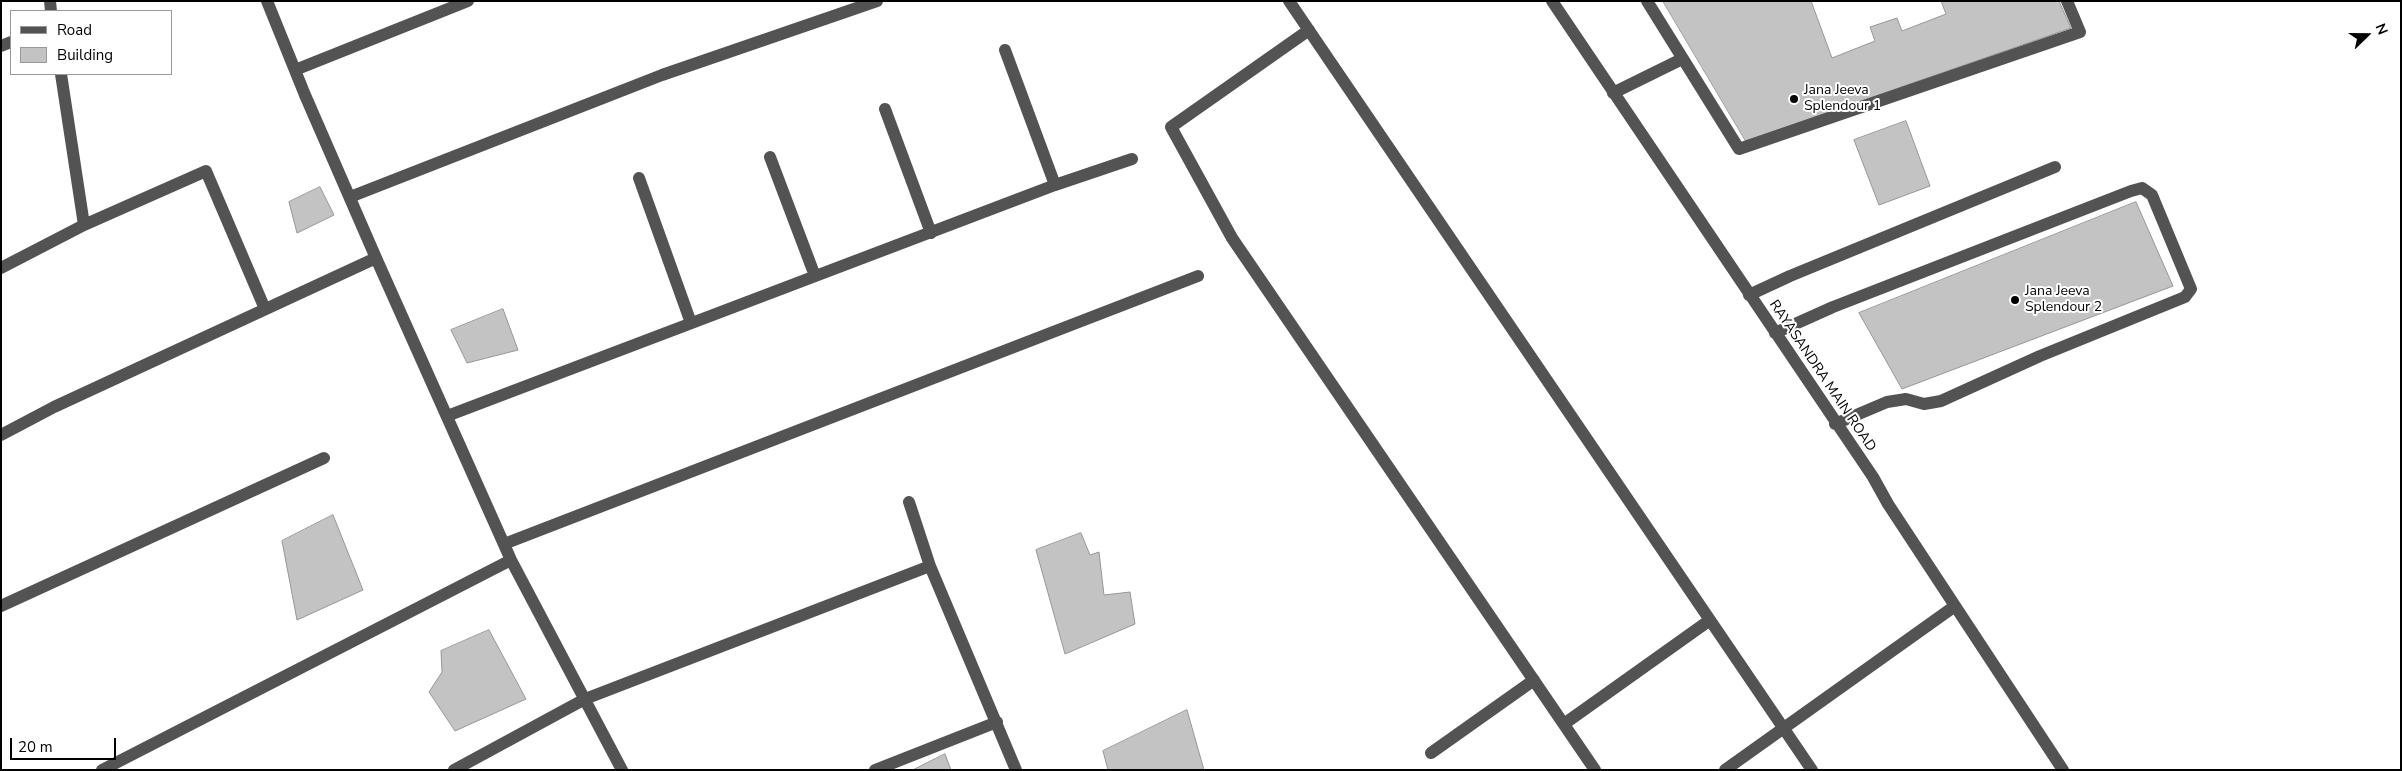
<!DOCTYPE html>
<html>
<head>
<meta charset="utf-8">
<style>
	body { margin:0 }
	#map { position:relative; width:2402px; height:771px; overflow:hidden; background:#fff; font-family:"Nunito Sans",sans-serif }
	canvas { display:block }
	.frame { position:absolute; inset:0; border:2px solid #000; pointer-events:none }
	.legend { position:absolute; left:10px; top:10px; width:162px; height:65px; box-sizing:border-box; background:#fff; border:1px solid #999; margin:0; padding:6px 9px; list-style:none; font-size:15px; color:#000 }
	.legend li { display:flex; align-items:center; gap:10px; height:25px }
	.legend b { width:25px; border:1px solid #999 }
	.north { position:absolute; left:2342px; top:10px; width:50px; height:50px; -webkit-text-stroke:4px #fff; paint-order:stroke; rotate:68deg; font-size:14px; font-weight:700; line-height:20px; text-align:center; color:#000 }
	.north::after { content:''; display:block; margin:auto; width:18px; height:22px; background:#000; clip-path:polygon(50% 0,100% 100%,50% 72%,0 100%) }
	.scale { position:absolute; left:10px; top:738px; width:106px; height:22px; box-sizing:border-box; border:2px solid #000; border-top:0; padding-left:6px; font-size:15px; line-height:18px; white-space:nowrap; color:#000; -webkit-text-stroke:4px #fff; paint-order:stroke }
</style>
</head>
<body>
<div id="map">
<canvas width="2402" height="771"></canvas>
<div class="frame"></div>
<ul class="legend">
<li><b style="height:6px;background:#535353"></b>Road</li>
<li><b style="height:14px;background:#c3c3c3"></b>Building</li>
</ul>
<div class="north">N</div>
<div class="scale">20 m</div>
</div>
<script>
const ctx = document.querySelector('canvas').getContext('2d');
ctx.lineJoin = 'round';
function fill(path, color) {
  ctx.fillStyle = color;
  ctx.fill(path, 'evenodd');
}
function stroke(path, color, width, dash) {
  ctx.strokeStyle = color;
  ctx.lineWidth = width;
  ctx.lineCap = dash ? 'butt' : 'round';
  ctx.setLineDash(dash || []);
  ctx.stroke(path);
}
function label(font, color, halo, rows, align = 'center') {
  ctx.font = font + ' "Nunito Sans",sans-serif';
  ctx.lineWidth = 4;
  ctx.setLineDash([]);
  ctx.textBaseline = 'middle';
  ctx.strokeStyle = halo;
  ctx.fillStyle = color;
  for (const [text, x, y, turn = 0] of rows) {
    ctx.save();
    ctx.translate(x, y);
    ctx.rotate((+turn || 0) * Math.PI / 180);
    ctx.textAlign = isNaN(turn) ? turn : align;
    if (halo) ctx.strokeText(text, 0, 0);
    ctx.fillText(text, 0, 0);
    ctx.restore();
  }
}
const building = new Path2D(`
	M1663,1H1811L1832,58L1875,41L1870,27L1897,18L1902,31L1946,14L1941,1H2059L2071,28L1746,141Z
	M1906,121L1930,186L1879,205L1854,140Z
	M320,187L334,215L297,233L289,202Z
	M2136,202L2173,286L1902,389L1859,313Z
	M503,309L518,350L467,363L451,330Z
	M333,515L363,590L297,620L282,541Z
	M1081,533L1090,555L1099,552L1104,595L1130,592L1135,624L1065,654L1036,550Z
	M489,630L526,699L455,731L429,692L442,672L441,651Z
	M1187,710L1204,770H1108L1103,751Z
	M945,754L951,770H913Z`);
const minor = new Path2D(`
	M50,1L51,11
	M267,1L305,95L376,258L511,560L622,770
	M1289,1L1812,770
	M1552,1L1873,477L1888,504L2063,770
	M1647,1L1739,149L2080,32L2067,1
	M1309,30L1171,127L1232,238L1595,770
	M1,46L11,42
	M1005,50L1055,185
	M295,70L468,1
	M1613,93L1682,59
	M885,109L931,233
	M770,157L815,276
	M639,178L691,323
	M350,197L662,75L877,1
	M84,225L206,171L265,309
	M1,268L84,225L61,74
	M1749,295L1790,276L2055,167
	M1775,333L1833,307L2131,191L2142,188L2152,195L2191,289L2185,297L2040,356L1941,401L1924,404L1906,399L1887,402L1835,424
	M447,416L1055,185L1132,159
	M1,435L54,407L376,258
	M909,502L930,566L1016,770
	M504,544L1198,276
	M1,606L324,458
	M1564,724L1710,620
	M1431,753L1534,680
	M102,770L511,560
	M454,770L585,699L930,566
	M875,770L997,722
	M1725,770L1955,606`);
const markers = [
	[1794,99,5,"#000"],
	[2015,300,5,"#000"]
];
const poiNames = [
	["Jana Jeeva",1804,91],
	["Splendour 1",1804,107],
	["Jana Jeeva",2025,292],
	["Splendour 2",2025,308]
];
const streetNames = [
	["RAYASANDRA MAIN ROAD",1822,376,56]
];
fill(building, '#c3c3c3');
stroke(building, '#979797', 1);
stroke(minor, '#535353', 12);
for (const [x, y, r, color] of markers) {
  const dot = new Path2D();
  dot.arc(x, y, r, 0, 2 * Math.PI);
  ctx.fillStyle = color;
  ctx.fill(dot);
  stroke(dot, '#fff', 2);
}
label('14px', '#000', '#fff', poiNames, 'left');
label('14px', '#000', '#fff', streetNames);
</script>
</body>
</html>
